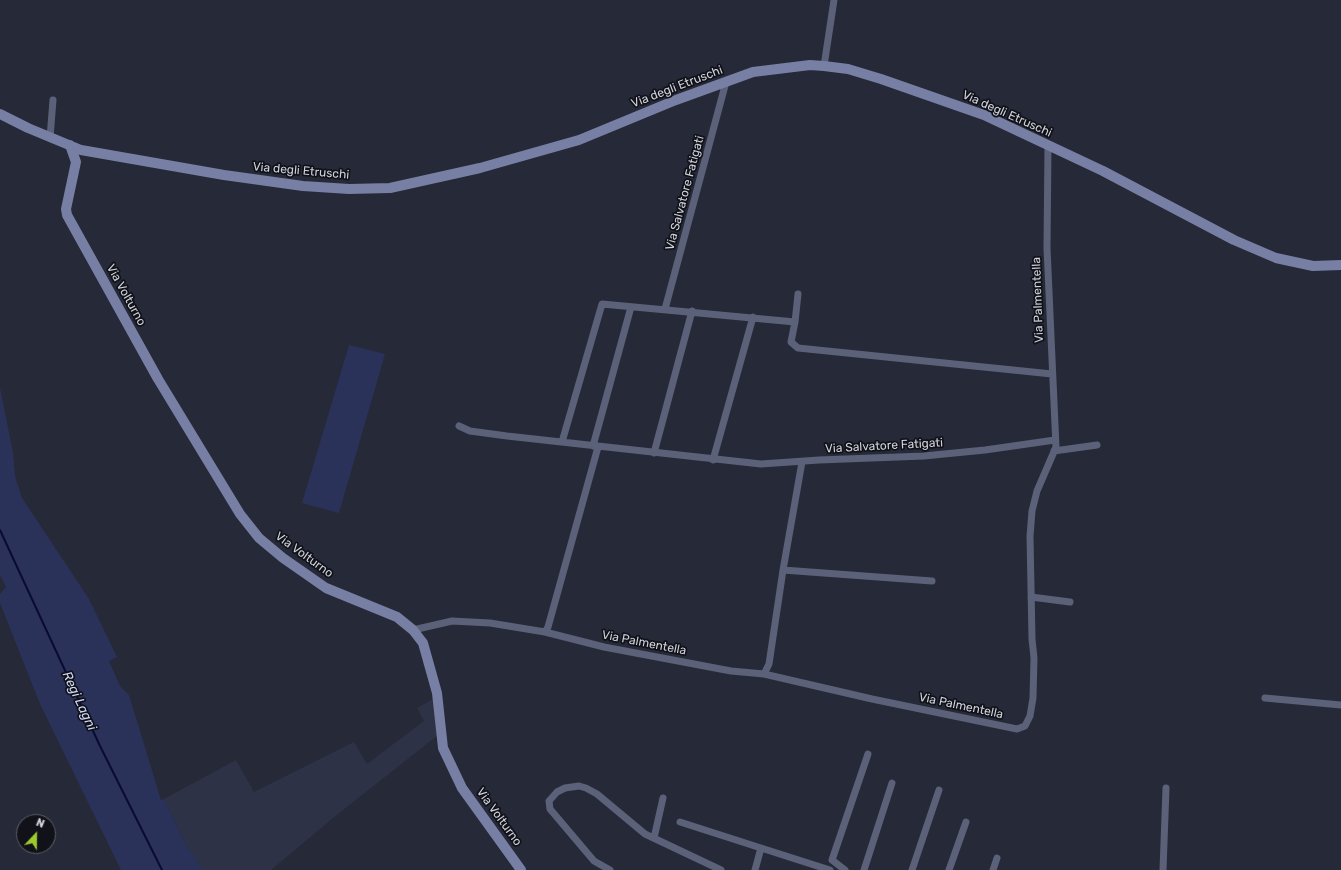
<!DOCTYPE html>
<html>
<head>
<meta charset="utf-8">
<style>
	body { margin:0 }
	#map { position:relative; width:1341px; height:870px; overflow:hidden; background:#262937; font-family:Rubik,sans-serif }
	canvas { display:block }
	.north { position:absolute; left:16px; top:814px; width:40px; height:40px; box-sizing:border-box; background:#111219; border:1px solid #5d5f67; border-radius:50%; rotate:22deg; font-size:11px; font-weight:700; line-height:16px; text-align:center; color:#d0d3dc }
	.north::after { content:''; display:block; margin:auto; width:14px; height:18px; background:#9fca2d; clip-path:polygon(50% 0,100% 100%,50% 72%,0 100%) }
</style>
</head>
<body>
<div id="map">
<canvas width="1341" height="870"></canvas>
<div class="north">N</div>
</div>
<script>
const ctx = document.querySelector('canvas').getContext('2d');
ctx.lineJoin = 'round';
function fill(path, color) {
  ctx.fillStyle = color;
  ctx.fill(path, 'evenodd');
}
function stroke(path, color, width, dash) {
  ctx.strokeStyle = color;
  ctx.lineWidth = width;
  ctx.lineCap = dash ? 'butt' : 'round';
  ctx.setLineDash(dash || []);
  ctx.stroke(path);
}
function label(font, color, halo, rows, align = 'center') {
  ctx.font = font + ' Rubik,sans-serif';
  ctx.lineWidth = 3.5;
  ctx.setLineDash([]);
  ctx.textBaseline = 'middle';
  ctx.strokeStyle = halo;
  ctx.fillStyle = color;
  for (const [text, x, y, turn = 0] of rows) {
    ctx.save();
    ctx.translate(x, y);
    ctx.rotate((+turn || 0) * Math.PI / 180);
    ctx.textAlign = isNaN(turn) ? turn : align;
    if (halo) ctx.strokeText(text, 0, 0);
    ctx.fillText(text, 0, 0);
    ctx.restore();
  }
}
const built = new Path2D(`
	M433,699L438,735L333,818L271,870H203L187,847L164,799L236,760L254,792L354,742L367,764L424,721L417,708Z`);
const green = new Path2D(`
	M349,345L385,354L339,513L302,503Z
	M0,388L13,453L15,476L22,498L89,599L117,657L109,661L120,686L129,695L161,800L164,799L187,847L203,870H121L40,704L0,603V594L6,587L0,575Z`);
const stream = new Path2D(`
	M0,530L100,746L162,870`);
const street = new Path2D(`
	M824,66L834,0
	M50,138L53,100
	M665,309L726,82
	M795,322L798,294
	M459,426L470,431L507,436L761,464L819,460L924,456L985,450L1055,440
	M562,442L602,304L795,322L791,342L798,348L1052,374
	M593,446L631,307
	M1054,451L1097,445
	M654,453L692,311
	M713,460L753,317
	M783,570L932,581
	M1031,597L1070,602
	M413,630L452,621L490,623L545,632L604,647L731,671L764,674L872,699L1017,729L1025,726L1030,716L1033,698L1034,658L1032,639L1030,536L1032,511L1037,491L1056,447L1047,248L1048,146
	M545,632L548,627L598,447
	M764,674L769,664L783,570L802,462
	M1265,698L1341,705
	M680,822L761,848
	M654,838L663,798
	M610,870L594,861L550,809L549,801L557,792L565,788L579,786L586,788L597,794L645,834L721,870
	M755,870L761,848L830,870
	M845,870L832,860L868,754
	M864,870L892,783
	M912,870L939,790
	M949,870L966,822
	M993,870L997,858
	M1163,870L1166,788`);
const secondary = new Path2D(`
	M0,114L28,128L81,150L224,175L303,186L349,189L390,188L480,168L579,140L676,100L753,72L810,65L824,66L848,69L881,79L984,115L1103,171L1234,240L1276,258L1313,266L1341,265
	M70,145L76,162L66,209L67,215L158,379L240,514L259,538L283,558L326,588L397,617L413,630L423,643L437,693L443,748L462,788L521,870`);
const streetNames = [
	["Via degli Etruschi",677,87,-21],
	["Via degli Etruschi",1007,114,24],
	["Via degli Etruschi",301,171,5],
	["Via Salvatore Fatigati",685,193,-75],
	["Via Volturno",126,295,61],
	["Via Palmentella",1038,300,-92],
	["Via Salvatore Fatigati",884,446,-3],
	["Via Volturno",304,555,36],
	["Via Palmentella",644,643,11],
	["Via Palmentella",961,706,12],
	["Via Volturno",499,817,54]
];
const waterNames = [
	["Regi Lagni",79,701,65]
];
fill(built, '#2e3246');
fill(green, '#2b325a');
stroke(stream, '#0a0a37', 2);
stroke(street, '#5b6178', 7);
stroke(secondary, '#777fa4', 10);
label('12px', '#d0d3dc', '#111219', streetNames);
label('italic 13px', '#d0d8f9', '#111219', waterNames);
</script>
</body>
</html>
